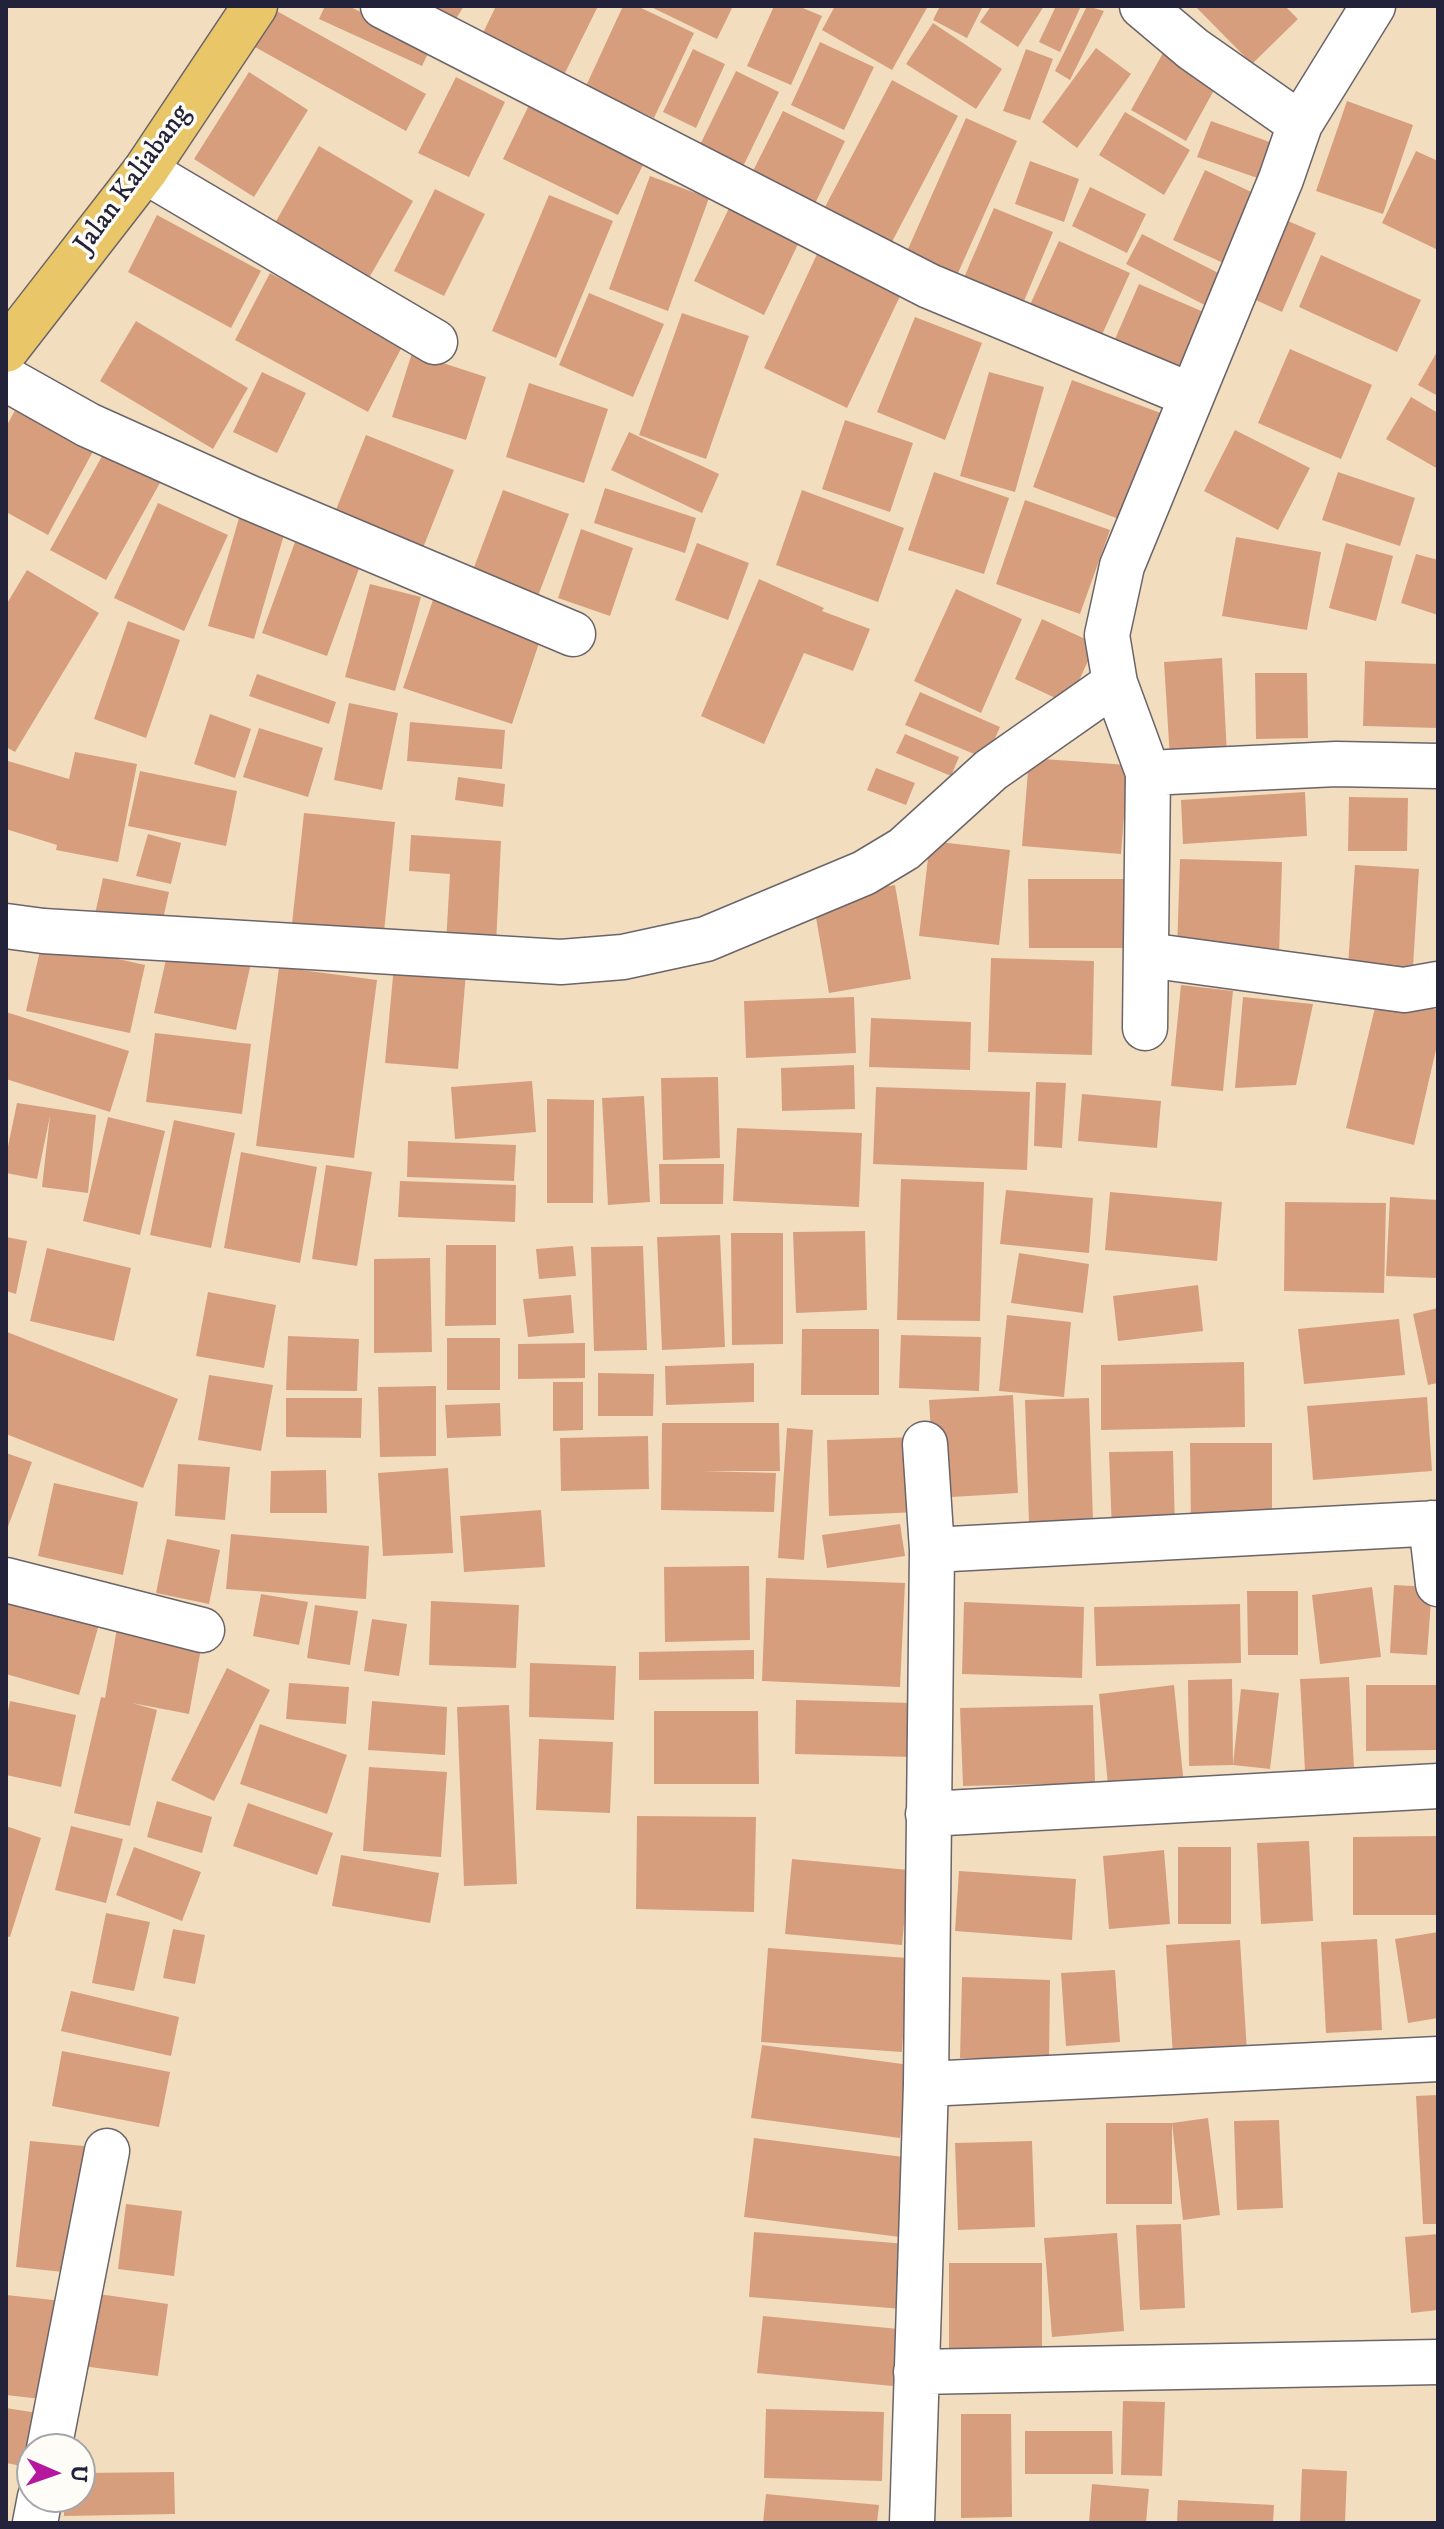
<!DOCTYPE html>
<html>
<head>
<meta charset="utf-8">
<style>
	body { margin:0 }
	#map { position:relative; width:1444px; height:2529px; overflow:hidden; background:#f2debf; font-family:"IM FELL DW Pica",serif }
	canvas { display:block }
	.frame { position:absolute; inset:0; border:8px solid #22223b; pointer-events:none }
	.north { position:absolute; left:16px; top:2433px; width:80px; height:80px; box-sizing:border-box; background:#fdfcf7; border:2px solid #a5a5ac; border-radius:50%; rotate:92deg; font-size:22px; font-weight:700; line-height:32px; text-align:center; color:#22223b }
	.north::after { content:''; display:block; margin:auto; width:28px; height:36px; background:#b5179e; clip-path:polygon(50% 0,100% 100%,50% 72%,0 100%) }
</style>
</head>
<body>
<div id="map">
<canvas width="1444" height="2529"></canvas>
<div class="frame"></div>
<div class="north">U</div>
</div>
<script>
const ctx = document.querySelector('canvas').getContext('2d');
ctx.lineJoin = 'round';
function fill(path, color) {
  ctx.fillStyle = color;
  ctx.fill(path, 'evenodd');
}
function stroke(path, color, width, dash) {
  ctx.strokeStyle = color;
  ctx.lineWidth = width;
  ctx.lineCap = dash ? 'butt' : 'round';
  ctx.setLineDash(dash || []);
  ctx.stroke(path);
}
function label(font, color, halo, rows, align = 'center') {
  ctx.font = font + ' "IM FELL DW Pica",serif';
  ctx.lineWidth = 7;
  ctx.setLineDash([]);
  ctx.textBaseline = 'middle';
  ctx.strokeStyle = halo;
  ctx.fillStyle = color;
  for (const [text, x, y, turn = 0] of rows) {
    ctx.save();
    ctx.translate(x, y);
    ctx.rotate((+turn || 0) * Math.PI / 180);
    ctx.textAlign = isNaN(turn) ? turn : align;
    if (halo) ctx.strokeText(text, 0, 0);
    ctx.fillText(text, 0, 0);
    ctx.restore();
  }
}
const building = new Path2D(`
	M325,6H348L432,45L422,66L319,19Z
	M420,6H464L452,25Z
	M496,6H598L564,75L482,35Z
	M623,6H637L694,33L654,118L586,86Z
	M649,6H733L717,39Z
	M774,6H798L822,16L791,85L747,66Z
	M835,6H928L892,70L822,30Z
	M940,6H983L967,38L933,20Z
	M991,6H1044L1018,47L980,22Z
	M1056,6H1081L1060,52L1039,42Z
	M1087,6L1104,11L1070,80L1055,71Z
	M1195,6H1285L1298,19L1252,64Z
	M275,10L426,94L406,131L255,47Z
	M933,23L1002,69L976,109L906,64Z
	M820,42L874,67L844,130L791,105Z
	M1096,48L1131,74L1077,148L1042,122Z
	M693,49L725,64L696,128L663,112Z
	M1026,49L1053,59L1030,120L1003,111Z
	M1163,53L1218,83L1186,141L1131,110Z
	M736,71L779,92L738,177L695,155Z
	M249,72L308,110L254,197L194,159Z
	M456,77L505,102L469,177L418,153Z
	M892,80L958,116L884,257L817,222Z
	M1347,101L1413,125L1383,214L1316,191Z
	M529,105L645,161L618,215L503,159Z
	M783,111L845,141L811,212L748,181Z
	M1125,112L1190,150L1164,195L1099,155Z
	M966,118L1017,141L954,282L904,258Z
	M1211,121L1281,146L1269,182L1197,157Z
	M319,146L413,201L369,278L275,223Z
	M1416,151L1438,161V250L1382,223Z
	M1030,161L1079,179L1064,222L1015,204Z
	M1205,170L1264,198L1232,267L1173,240Z
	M650,176L709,198L668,311L609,289Z
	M1090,187L1146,214L1127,253L1072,226Z
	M435,189L485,214L444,296L394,271Z
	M549,195L613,221L556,358L492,331Z
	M731,204L801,238L764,315L694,281Z
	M994,208L1053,232L1019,313L960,287Z
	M157,215L261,271L231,328L128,272Z
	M1281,218L1316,233L1282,312L1247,296Z
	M1142,234L1232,280L1216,311L1126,264Z
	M1059,241L1130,273L1095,350L1024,318Z
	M818,252L902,292L847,408L764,368Z
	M1321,255L1421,300L1397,352L1299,307Z
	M270,273L404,343L368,412L235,340Z
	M1139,284L1222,320L1194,383L1112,346Z
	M589,293L664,324L633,397L559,365Z
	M682,313L749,336L706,459L639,435Z
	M915,317L982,343L945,440L877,412Z
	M136,321L248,388L213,449L100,381Z
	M1290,349L1372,385L1341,459L1258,423Z
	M1438,350V396L1418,385Z
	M412,353L486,377L466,440L392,417Z
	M262,372L306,393L277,453L233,432Z
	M989,372L1044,387L1015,492L960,476Z
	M1072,380L1166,415L1127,522L1033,487Z
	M529,383L608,409L584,483L506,457Z
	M1411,397L1438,413V469L1386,439Z
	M20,401L97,444L48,535L6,512V427Z
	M845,420L913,443L890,512L822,489Z
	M1235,430L1310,468L1278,530L1204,491Z
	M629,432L719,474L702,513L611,470Z
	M366,435L454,470L419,558L331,522Z
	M106,449L161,481L106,580L50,550Z
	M934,472L1009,498L984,574L908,550Z
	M1338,472L1415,498L1400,546L1322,520Z
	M605,488L696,518L685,553L594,523Z
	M503,490L569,514L538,596L473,570Z
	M802,490L904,528L878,602L776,565Z
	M1025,500L1110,530L1080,614L996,584Z
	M158,503L228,535L184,631L114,598Z
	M241,511L287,524L254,639L208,626Z
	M581,529L633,548L610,616L558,598Z
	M1236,537L1321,552L1307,630L1222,616Z
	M295,542L360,566L327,656L262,633Z
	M697,543L749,563L728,620L675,600Z
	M1346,543L1393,556L1376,621L1329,608Z
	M1416,554L1438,560V615L1401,603Z
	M27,570L99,613L15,752L6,747V605Z
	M759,579L824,608L822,611L870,629L853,671L804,653L764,744L701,716Z
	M370,584L421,597L395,691L345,677Z
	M956,589L1022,619L981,713L914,681Z
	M435,594L543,631L512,724L403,688Z
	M1042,619L1096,644L1068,704L1015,679Z
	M128,621L180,640L146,738L94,719Z
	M1222,658L1227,755L1170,759L1164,662Z
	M1365,661L1438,664V728L1363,726Z
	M1255,673H1307L1308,738L1256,739Z
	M257,674L336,702L329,724L249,696Z
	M920,692L1000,727L986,759L905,725Z
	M349,703L398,713L382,790L334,780Z
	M210,714L251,729L235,778L194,764Z
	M410,722L505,730L502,769L407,761Z
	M259,728L323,748L308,797L243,777Z
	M905,734L959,757L951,776L896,753Z
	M75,752L137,764L118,862L56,850L57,845L6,829V768L8,761L69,779Z
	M1029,758L1128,765L1121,854L1022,846Z
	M876,768L915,783L906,805L867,790Z
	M140,771L237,791L226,846L128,826Z
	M458,777L505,784L503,807L455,800Z
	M1305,792L1307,836L1183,844L1181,800Z
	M1349,797L1408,798L1407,851H1348Z
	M304,813L395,822L383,942L291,933Z
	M148,834L181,843L171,884L136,876Z
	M411,835L501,841L496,945L446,943L450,874L409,871Z
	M930,841L1010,850L999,945L919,936Z
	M1180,859L1282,862L1279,955L1177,951Z
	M1355,865L1419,869L1412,984L1347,980Z
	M103,878L169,892L159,937L93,923Z
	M1028,879H1144V948H1029Z
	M895,885L911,979L829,993L813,900Z
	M42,942L145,965L130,1033L26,1011Z
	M169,946L251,963L236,1030L154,1013Z
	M991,958L1094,961L1092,1055L988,1052Z
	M394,965L466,972L458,1069L385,1063Z
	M279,967L377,980L354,1158L256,1146Z
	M1181,985L1233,991L1223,1091L1171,1086Z
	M1378,995L1438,1010V1041L1414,1145L1346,1128Z
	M854,997L856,1053L746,1058L744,1001Z
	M1243,997L1313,1004L1296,1085L1235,1088Z
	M6,1012L129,1051L110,1112L6,1079Z
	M871,1018L971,1022L970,1070L869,1067Z
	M155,1033L251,1044L242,1114L146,1102Z
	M854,1065L855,1109L782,1111L781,1068Z
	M718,1077L720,1158L663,1160L661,1078Z
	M532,1081L536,1132L455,1139L451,1087Z
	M1036,1082L1066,1083L1062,1148L1034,1146Z
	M876,1087L1030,1092L1027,1170L873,1164Z
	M1082,1094L1161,1101L1157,1148L1078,1141Z
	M644,1096L650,1202L608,1205L602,1098Z
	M547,1099L594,1100L593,1203H547Z
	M17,1103L96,1115L88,1193L42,1187L50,1116L37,1179L6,1173V1156Z
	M108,1117L165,1131L140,1235L83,1221Z
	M174,1120L235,1133L211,1248L150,1235Z
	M737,1128L862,1133L859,1207L733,1201Z
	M408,1141L516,1145L514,1181L407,1177Z
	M241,1152L317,1167L300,1263L224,1248Z
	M659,1164H724L723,1204H660Z
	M326,1165L372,1172L357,1266L312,1259Z
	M901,1179L984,1182L980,1321L897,1320Z
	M400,1181L516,1185L515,1222L398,1217Z
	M1006,1190L1093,1198L1089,1253L1000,1244Z
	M1110,1192L1222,1202L1217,1261L1105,1250Z
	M1390,1197L1438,1200V1278L1386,1276Z
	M1285,1202L1386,1203L1384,1293L1284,1291Z
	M865,1231L867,1310L796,1313L793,1232Z
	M731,1233H783V1344L732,1345Z
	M720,1235L725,1347L662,1350L657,1237Z
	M6,1237L27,1241L16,1294L6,1291Z
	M446,1245H496V1325L445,1326Z
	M573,1246L576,1276L539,1279L536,1249Z
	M643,1246L647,1350L594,1351L591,1247Z
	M47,1248L131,1268L114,1341L30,1321Z
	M1019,1253L1089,1264L1083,1313L1011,1303Z
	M430,1258L432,1352L374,1353V1259Z
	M1198,1285L1203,1331L1118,1341L1113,1296Z
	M208,1292L276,1305L264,1368L196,1356Z
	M571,1295L574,1333L528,1337L523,1299Z
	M1438,1308V1383L1428,1385L1413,1314Z
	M1007,1315L1071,1322L1064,1397L999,1391Z
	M1399,1319L1405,1375L1304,1384L1298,1329Z
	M802,1329H879V1395H801Z
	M7,1332L178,1399L143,1488L6,1434Z
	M901,1335L981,1337L979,1391L899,1388Z
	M288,1336L359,1339L357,1391L286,1390Z
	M447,1338H500V1390H447Z
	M585,1343V1378L518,1379V1344Z
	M1244,1362L1245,1427L1101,1430V1365Z
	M754,1363V1402L666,1405L665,1366Z
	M598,1373L654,1374L653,1416H598Z
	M209,1375L273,1385L261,1451L198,1440Z
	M553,1382H583V1430L553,1431Z
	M436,1386V1456L380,1457L378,1387Z
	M1013,1395L1018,1493L935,1498L929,1400Z
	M1427,1397L1432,1471L1313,1480L1307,1406Z
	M286,1398H362L361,1438L286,1437Z
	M1089,1398L1093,1520L1029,1523L1025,1400Z
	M500,1403L501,1436L447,1438L445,1405Z
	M662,1423H779L780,1471H702L776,1473L774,1512L661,1510Z
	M787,1428L813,1430L804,1560L778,1558Z
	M648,1436L649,1489L561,1491L560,1438Z
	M917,1437L919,1512L829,1516L827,1440Z
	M1190,1443H1272V1531H1191Z
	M1173,1451L1175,1529L1112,1532L1109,1452Z
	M6,1453L32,1462L6,1532Z
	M178,1464L230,1467L225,1520L175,1516Z
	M448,1468L453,1553L383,1556L378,1473Z
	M326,1470L327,1513H270L271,1471Z
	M54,1483L138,1502L123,1575L38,1556Z
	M541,1510L545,1567L464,1572L460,1516Z
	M900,1524L905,1556L827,1568L822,1535Z
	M231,1534L369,1546L366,1599L226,1589Z
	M167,1539L220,1550L209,1604L156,1593Z
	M749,1566L750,1640L665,1642L664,1567Z
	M766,1578L905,1583L900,1687L762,1681Z
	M14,1584L103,1610L79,1695L6,1674V1613Z
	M1394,1585L1432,1587L1427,1655L1390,1653Z
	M1372,1587L1381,1657L1320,1664L1312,1595Z
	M1247,1591H1298V1655H1248Z
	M261,1594L308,1602L299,1645L253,1636Z
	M431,1601L519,1605L516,1668L429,1665Z
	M964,1602L1084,1607L1082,1678L962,1674Z
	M1240,1604L1241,1663L1096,1666L1094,1607Z
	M315,1605L358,1611L350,1665L307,1658Z
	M372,1619L407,1624L399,1676L364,1671Z
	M117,1628L202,1643L189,1714L132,1703L157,1710L130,1826L74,1813L101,1697L105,1698Z
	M754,1650V1679L639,1680V1652Z
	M530,1663L616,1666L614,1720L529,1717Z
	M227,1668L270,1690L214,1801L171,1780Z
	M1349,1677L1354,1767L1305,1771L1300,1679Z
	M1232,1679L1233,1765L1241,1689L1279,1693L1270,1769L1233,1765L1189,1766L1188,1680Z
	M289,1683L349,1687L346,1724L286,1719Z
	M1174,1685L1184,1786L1109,1795L1099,1694Z
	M1366,1685H1438V1750L1366,1751Z
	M796,1700L913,1703L911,1757L795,1754Z
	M10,1701L76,1715L61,1787L6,1775V1722Z
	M372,1701L447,1707L445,1755L368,1750Z
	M509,1705L517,1884L464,1886L457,1707Z
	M1093,1705L1095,1783L963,1786L960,1708Z
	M654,1711H758L759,1784H654Z
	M260,1724L347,1755L327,1814L240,1784Z
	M539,1739L613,1742L610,1813L536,1810Z
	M369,1767L447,1772L441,1857L363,1851Z
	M157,1801L212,1817L202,1853L147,1837Z
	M248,1803L333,1833L317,1875L233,1846Z
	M637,1816L756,1817L754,1912L636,1909Z
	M6,1826L41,1838L10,1937L6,1936Z
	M71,1826L123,1839L106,1903L55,1890Z
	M1438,1836V1915H1353V1837Z
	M1309,1841L1313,1921L1261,1924L1257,1843Z
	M134,1847L201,1872L182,1921L116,1895Z
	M1178,1847H1231V1924H1178Z
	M1164,1850L1170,1924L1109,1929L1103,1856Z
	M341,1855L439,1873L430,1923L332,1906Z
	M792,1859L909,1870L902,1945L785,1934Z
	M959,1871L1076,1879L1072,1940L955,1931Z
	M106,1913L150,1922L134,1991L92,1983Z
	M173,1929L205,1935L195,1984L163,1978Z
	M1438,1932V2018L1408,2023L1395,1939Z
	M1377,1939L1382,2030L1326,2033L1321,1942Z
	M1240,1940L1247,2052L1173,2056L1166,1945Z
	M768,1948L908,1958L902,2052L761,2042Z
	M1115,1970L1120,2042L1066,2046L1061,1973Z
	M962,1977L1050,1980L1049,2060L960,2058Z
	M71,1991L179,2017L171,2056L61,2031Z
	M762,2045L910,2065L900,2138L751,2118Z
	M62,2051L170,2072L159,2127L52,2106Z
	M1438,2095V2224H1423L1416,2096Z
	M1208,2118L1220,2215L1183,2220L1172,2123Z
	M1279,2120L1283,2208L1237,2210L1234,2121Z
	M1106,2123H1172V2204H1106Z
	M754,2138L911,2158L900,2237L744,2217Z
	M30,2141L95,2147L82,2274L16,2267Z
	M1032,2141L1035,2227L958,2230L955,2143Z
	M126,2204L182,2211L174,2276L118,2269Z
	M1181,2224L1185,2308L1140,2310L1136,2225Z
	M754,2232L908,2244L903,2309L749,2297Z
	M1117,2233L1124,2331L1052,2337L1044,2238Z
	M1438,2234V2310L1411,2313L1405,2237Z
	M949,2263H1042V2353H949Z
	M85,2292L168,2304L158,2376L75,2365Z
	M6,2295L63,2301L50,2400L6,2395Z
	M763,2316L909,2330L903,2387L757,2373Z
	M1123,2401L1165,2402L1162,2476L1121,2475Z
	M6,2408L44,2414L32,2449V2468L6,2463Z
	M766,2409L884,2412L882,2481L764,2478Z
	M961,2414H1011L1012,2517L961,2518Z
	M1025,2431H1112L1113,2474H1025Z
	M1302,2469L1347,2471L1345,2523H1300Z
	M174,2472L175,2514L64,2516V2497H80V2473Z
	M1092,2484L1149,2489L1146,2523H1089Z
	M766,2494L879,2505L877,2523H763Z
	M1178,2500L1274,2505L1273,2523H1177Z`);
const street = new Path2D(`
	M383,6L929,286L1190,395
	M1142,6L1193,49L1300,124
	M145,171L435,342
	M6,379L88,425L248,497L573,634
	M1148,773L1336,764L1438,766
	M6,926L43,931L561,962L623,957L706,939L864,873L904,849L991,770L1115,683
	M1147,955L1404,990L1438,984
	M1145,1028L1148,773L1115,683L1107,635L1122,566L1281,179L1300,124L1373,6
	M1431,1523L1438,1584
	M932,1550L1438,1523
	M6,1580L202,1630
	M928,1814L1438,1786
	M926,2084L1438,2059
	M916,2372L1438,2362
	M49,2449L107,2151
	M35,2523L40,2497
	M912,2523L926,2084L932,1550L925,1444`);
const primary = new Path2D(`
	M6,350L145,171L255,6`);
const streetNames = [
	["Jalan Kaliabang",134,180,-54]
];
fill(building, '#d79e7d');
stroke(street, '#6b6469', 47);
stroke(primary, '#6b6469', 47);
stroke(street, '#fff', 44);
stroke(primary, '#e9c769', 44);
label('28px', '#22223b', '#fdfcf7', streetNames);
</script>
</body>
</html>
